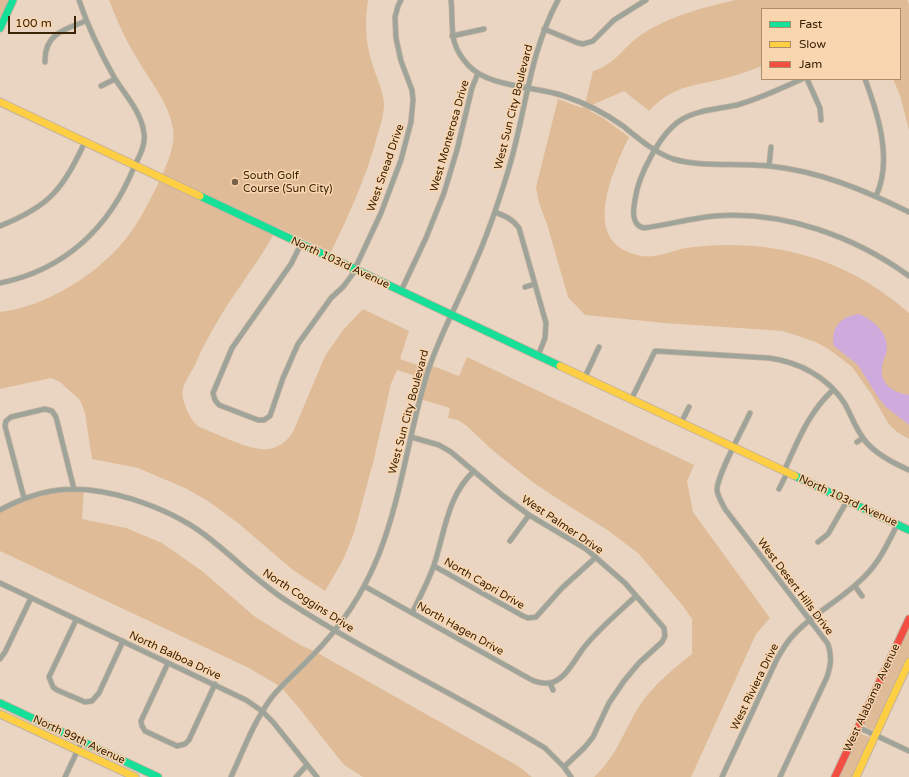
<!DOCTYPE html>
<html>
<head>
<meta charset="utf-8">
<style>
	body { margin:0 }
	#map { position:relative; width:909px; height:777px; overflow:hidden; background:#e9d5c1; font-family:"Varela Round",sans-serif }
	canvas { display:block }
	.legend { position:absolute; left:761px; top:8px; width:140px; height:72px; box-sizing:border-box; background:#fad6b0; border:1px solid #ad8e6c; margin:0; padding:5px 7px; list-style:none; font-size:12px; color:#3a2307 }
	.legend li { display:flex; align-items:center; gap:8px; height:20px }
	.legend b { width:20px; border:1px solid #ad8e6c }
	.scale { position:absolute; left:8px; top:16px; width:68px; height:18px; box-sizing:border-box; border:2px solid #3a2307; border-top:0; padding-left:5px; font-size:12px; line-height:14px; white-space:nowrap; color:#3a2307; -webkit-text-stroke:3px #fad6b0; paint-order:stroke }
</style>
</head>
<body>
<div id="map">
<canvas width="909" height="777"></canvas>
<ul class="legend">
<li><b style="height:5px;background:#16e098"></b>Fast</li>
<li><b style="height:5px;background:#ffcf43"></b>Slow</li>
<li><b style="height:5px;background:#f24e42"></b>Jam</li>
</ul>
<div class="scale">100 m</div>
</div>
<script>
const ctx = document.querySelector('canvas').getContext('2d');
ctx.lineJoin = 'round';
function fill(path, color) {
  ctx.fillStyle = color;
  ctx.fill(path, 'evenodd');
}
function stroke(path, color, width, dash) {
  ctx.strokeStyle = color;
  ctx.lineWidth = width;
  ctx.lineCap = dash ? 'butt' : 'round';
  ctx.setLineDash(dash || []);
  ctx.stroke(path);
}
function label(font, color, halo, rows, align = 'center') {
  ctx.font = font + ' "Varela Round",sans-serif';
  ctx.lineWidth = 3;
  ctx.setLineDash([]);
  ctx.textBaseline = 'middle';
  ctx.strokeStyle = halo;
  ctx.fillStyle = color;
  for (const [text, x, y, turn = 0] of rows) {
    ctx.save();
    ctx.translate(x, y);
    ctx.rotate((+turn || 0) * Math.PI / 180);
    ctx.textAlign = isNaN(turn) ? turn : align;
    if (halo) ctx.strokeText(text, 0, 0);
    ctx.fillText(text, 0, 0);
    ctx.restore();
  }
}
const green = new Path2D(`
	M0,0H10L0,22Z
	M109,0H368C365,20 365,43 372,63C376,76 383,90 384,104C384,115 380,126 377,137C366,177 349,215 331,252L277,227C268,247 255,264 243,282C224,309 207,337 194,367C190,374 185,381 183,389C180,399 191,422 199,427C209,431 220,435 230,440C254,449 276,458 293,432L325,356L343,330L363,309L409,331L400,359L428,369L430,365L459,376L467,357L694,465L687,481L693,512L770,618L756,634L691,777H594C616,757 623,733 638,708C652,686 672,670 692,654V619L683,606L639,554L609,531L558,499L534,483L491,449L467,426L458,420L448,418L450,408L420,399L425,379L397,370L391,384L374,459L354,533L343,560L325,591L293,570L238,523L208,501L185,488L138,468L92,459L85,413L80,400L60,382L51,378L0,389V312C45,307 95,276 124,241C138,224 148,204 158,184C165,169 176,146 173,129C169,103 151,83 138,60C126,41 117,21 109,0Z
	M735,0H907L909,4V130L900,95L893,79H900V9H762V66C751,70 741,74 730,77C697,86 674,84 649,111L624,91L594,104L590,111L603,118L629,137C615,166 584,232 626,251C655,264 666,250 693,247C774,238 848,259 909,313V439L897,432L888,423L872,395L852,367L830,350L816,342L783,331L665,323L585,315L568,297L547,224L539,203L536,187L558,99L582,108L586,100L593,71C615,65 623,47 641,35C669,16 702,8 735,0Z
	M84,489L82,519L126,528L162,543L202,571L254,616L300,645L316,652L518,766L532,777H363L344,765L299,708L281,687L249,668L0,551V510L35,494Z
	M909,623V657L876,728L874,729C870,730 865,727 864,724Z
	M859,733L869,737L870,740L853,777H838Z`);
const water = new Path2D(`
	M859,314C872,319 887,332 887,347C887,354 882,361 882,368C880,385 895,393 909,395V425L886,407L878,397L858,365L834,346C830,328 841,316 859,314Z`);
const street = new Path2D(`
	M451,0C454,27 447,42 468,65C489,88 535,86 564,96C585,103 605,113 623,126C639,139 654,152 673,159C704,168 737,162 769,166C819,171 864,190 909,212
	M544,29L578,43L583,44L593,41L614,20L646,0
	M452,36L484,29
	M45,62C44,34 65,29 86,21
	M802,79C780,89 759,99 737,105C719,109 696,110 681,120C660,133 638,176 635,200C633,210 631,225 644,228C668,225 691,218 715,216C784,211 854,236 909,276
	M807,79L820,108L821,120
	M865,79C878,114 893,160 876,196
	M101,86L115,79
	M769,166L771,147
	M495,212C505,216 513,219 519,228L546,323L545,338L538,356
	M0,226C50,206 62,190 85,142
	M301,244L291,264L232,348L213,393L215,400L219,405L258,420H264L270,416L283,378L298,344L331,298L343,287L352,275L381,213L401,160L411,122L413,100L412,90L401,61L396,38L395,17L398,6L401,0
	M0,283C65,270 110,227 134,167C139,157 146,145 144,133C141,111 125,95 114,77C100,52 88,27 79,0
	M525,287L535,284
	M401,291L426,238L444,193L457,150L472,88L478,73
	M585,377L599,347
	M631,400L655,351L769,358C799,362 828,377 845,404C852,417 856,430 866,442C877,455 893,463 909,470
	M750,413C743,429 717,475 717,490C718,497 722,503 725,509L828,644C832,656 831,665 827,677L780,777
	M681,423L689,407
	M411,437L439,445L451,452L502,495L529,515L586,549L625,583L664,628L665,636L662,642L639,663L624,681L609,703L593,737L585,747L564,767
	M857,442L863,438
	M784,471C798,441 808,413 833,390
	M779,489L787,473
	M24,498L5,426L6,421L11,417L45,409L52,411L56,417L74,489
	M0,510C46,485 83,484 132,499C157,507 184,519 205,535C233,556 257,582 287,601C370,655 460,696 545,748L564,767L571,777
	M510,541L529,515
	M818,542L828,534L847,501
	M434,566L523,616L528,618L536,617L562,588L596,557
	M0,583L246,700L262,711L273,722L317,777
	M364,586L530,679C539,684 551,685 559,679C570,672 577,655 586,645C601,627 619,612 636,596
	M855,586L862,596
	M412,613C420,597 428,582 434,565C445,532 447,496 474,471
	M76,620L49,677L53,687L57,690L85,702L92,701L99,693L123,641
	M0,659L5,652L31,598
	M168,663L141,721L142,726L145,731L177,746L185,744L189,740L215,684
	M550,683L553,690
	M858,727L909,751
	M65,777L82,741
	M231,777C243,751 254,721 272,697C284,682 298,671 311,657C340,628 364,592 379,554C402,496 409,430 428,371C440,334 459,301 474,265C488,234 499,201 509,168C526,111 529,54 558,0
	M296,777L307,765
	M722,777L777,659C781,652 785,645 790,639C811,614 842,600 865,576C880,561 888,543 897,525`);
const fast = new Path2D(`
	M0,28L13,0
	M200,196L560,366
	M795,476L909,530
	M0,703L158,777`);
const slow = new Path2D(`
	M0,102L200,196
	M560,366L795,476
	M0,714L135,777
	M856,777L909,662`);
const jam = new Path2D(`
	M835,777L909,619`);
const markers = [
	[235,182,4,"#776148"]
];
const streetNames = [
	["West Sun City Boulevard",514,107,-76],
	["West Monterosa Drive",450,136,-74],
	["West Snead Drive",386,168,-71],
	["North 103rd Avenue",340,263,25],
	["West Sun City Boulevard",409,412,-75],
	["North 103rd Avenue",848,501,25],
	["West Palmer Drive",562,525,34],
	["North Capri Drive",484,584,30],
	["West Desert Hills Drive",795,587,53],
	["North Coggins Drive",308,601,33],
	["North Hagen Drive",460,629,29],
	["North Balboa Drive",175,656,25],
	["West Riviera Drive",755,687,-64],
	["West Alabama Avenue",872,698,-65],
	["North 99th Avenue",79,740,25]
];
const poiNames = [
	["South Golf",243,176],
	["Course (Sun City)",243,189]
];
fill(green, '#dfbc97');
fill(water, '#cfaadc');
stroke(street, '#c3b19f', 6);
stroke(fast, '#c3b19f', 9);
stroke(slow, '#c3b19f', 9);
stroke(jam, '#c3b19f', 9);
stroke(street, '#9ea499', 4.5);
stroke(fast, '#16e098', 7);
stroke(slow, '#ffcf43', 7);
stroke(jam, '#f24e42', 7);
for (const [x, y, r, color] of markers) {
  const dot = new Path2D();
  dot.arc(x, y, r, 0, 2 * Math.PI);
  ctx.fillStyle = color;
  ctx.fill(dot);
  stroke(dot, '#fad6b0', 1.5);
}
label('11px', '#3a2307', '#fad6b0', streetNames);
label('11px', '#3a2307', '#fad6b0', poiNames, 'left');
</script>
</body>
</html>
